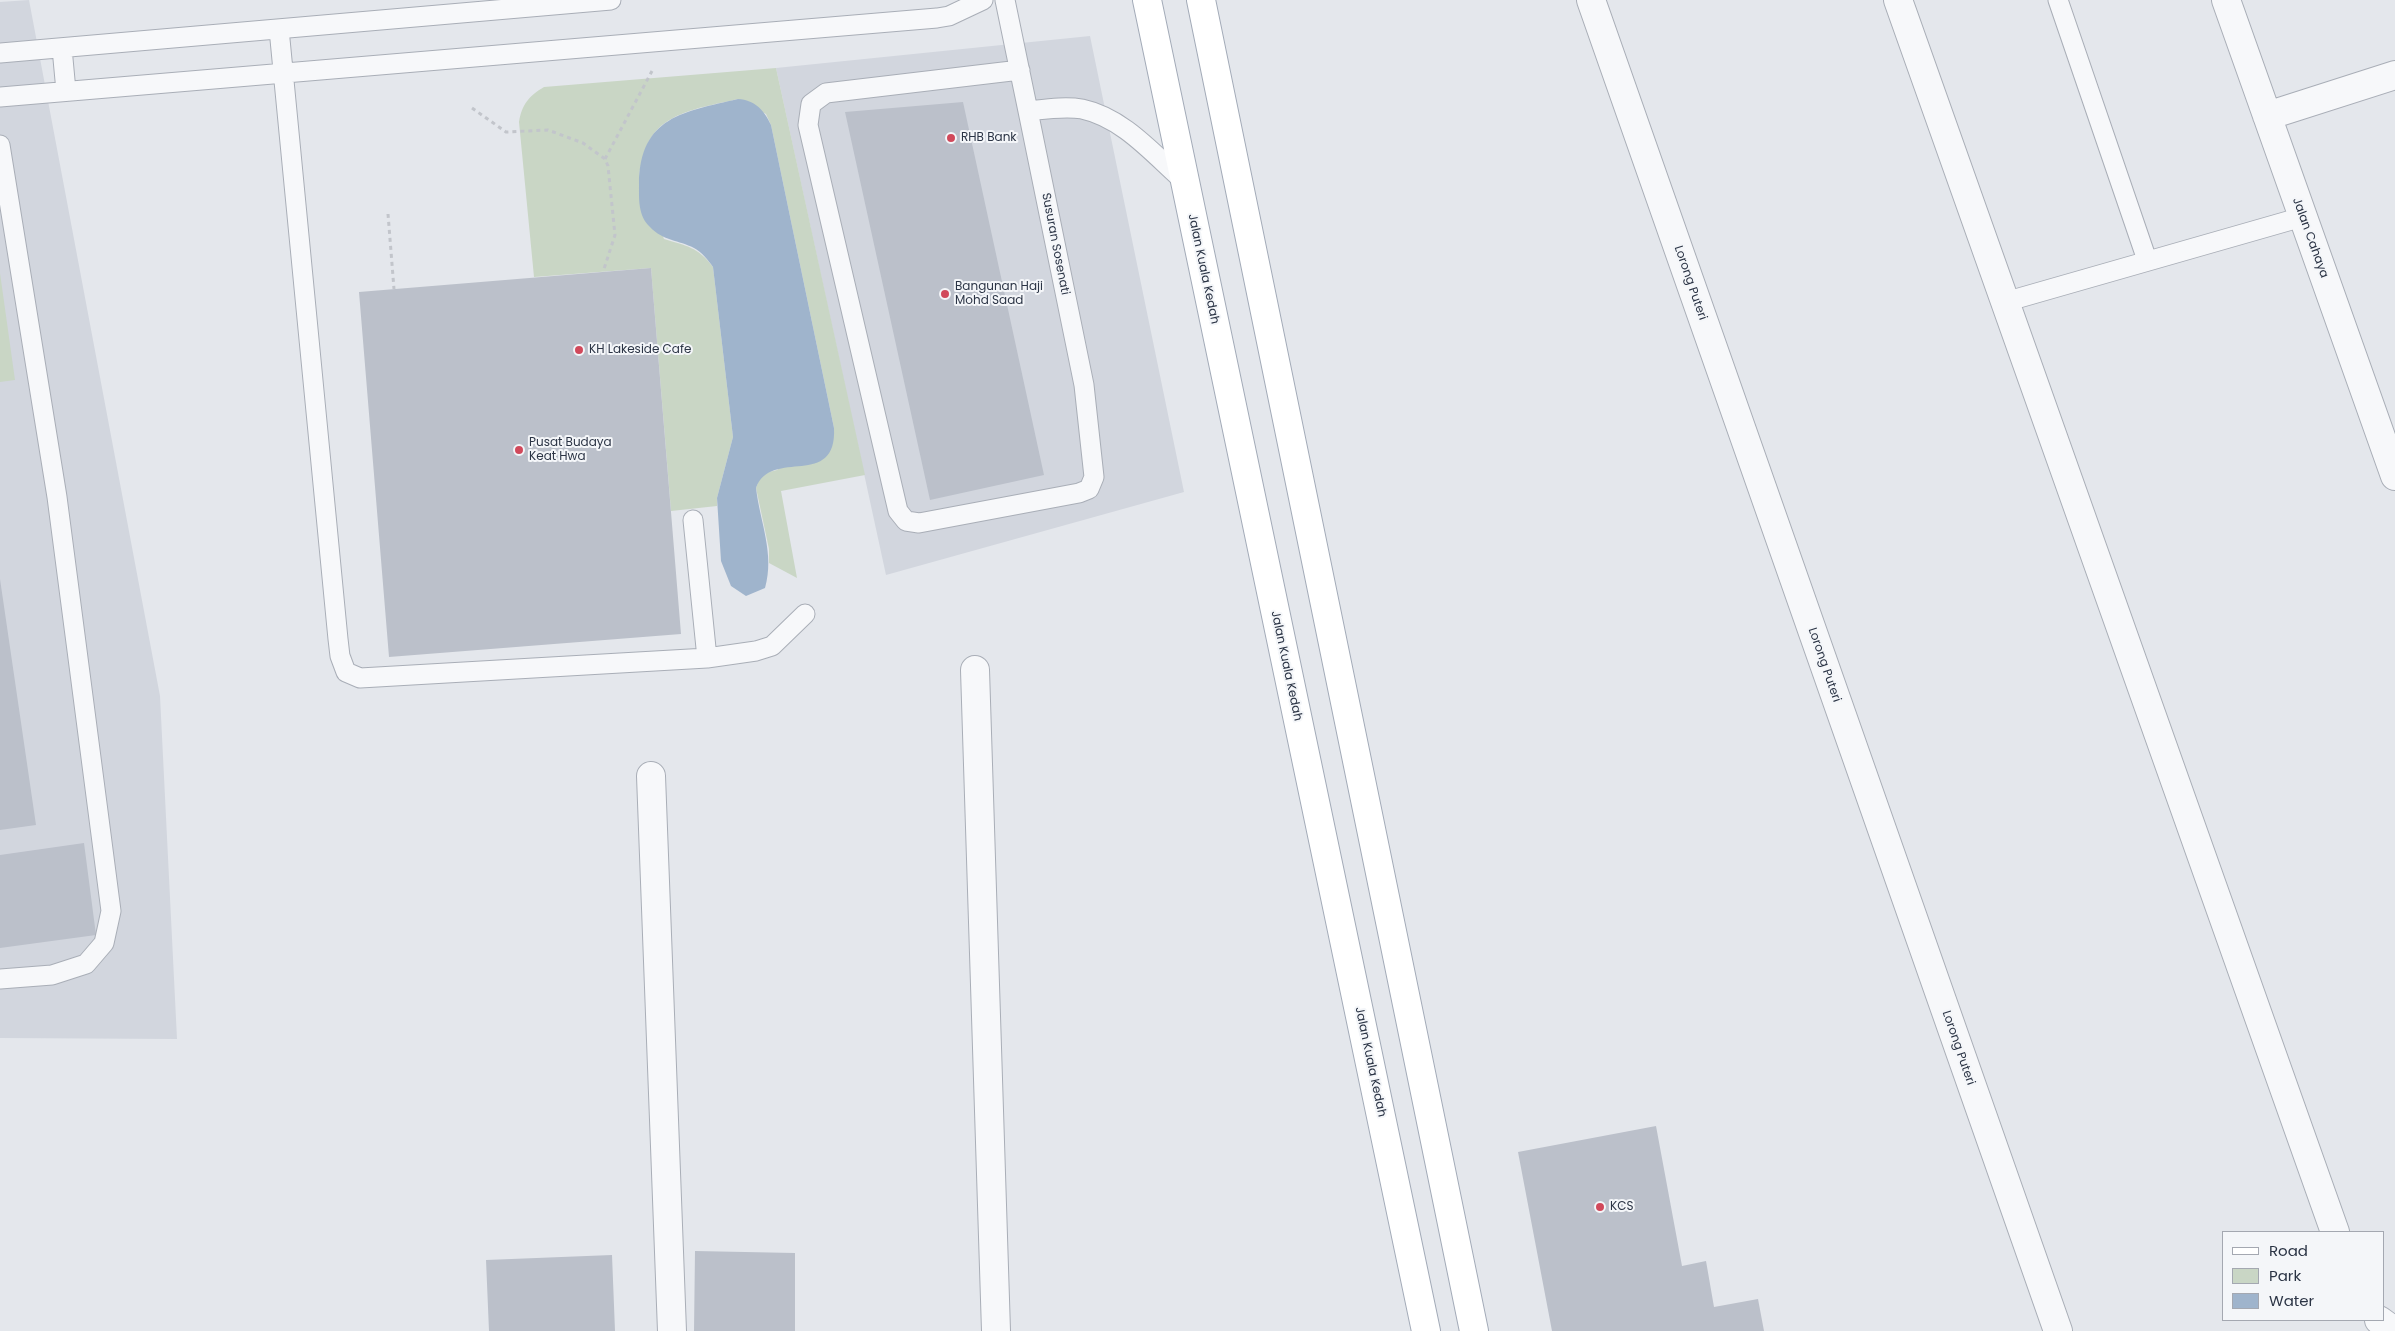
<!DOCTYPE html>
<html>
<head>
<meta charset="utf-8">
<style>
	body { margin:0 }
	#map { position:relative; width:2395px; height:1331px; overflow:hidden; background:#e4e7ec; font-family:Poppins,sans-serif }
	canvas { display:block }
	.legend { position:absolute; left:2222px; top:1231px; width:162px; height:90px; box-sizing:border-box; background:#f4f6f9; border:1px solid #a4a8b1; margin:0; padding:6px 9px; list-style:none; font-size:15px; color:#2b3445 }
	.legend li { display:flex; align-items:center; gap:10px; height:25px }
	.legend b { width:25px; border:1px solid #a4a8b1 }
</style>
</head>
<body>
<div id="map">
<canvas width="2395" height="1331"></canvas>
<ul class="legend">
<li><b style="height:6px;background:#fff"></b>Road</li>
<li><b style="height:14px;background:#c9d6c5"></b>Park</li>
<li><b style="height:14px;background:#9fb4cc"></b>Water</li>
</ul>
</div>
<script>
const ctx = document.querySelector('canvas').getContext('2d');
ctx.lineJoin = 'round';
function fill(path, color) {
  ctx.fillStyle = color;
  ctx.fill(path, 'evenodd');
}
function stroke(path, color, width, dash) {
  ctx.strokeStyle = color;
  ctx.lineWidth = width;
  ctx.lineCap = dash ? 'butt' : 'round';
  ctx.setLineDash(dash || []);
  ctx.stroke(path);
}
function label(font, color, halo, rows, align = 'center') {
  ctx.font = font + ' Poppins,sans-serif';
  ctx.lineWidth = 4;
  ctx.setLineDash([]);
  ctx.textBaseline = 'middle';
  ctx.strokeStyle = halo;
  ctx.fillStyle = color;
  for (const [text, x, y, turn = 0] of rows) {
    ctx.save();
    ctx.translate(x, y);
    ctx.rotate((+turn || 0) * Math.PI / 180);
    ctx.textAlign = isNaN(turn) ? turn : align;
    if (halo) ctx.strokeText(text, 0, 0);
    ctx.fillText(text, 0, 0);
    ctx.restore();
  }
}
const built = new Path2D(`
	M29,0L160,696L177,1039L0,1038V2Z
	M1090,36L1184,492L886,575L776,68Z`);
const green = new Path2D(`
	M776,68L865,475L781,491L797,578L769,563V549L756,488L759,479L765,473L777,470L834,428L771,125L766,114L738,99C701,108 653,112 644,156C642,163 638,172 640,178C645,199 657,219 664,239C687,246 698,247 713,267L733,437L717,498V506L671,511L651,268L534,277L519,122C522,104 529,96 544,87Z
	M0,273L15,380L0,382Z`);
const water = new Path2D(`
	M738,99C755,100 764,110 771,125L834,428C837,490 771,447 756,488C760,522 775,554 765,588L746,596L731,586L721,561L717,498L733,437L713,267C708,260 702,252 694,248C679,240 663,241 650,227C638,216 639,199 639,184C640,116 684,112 738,99Z`);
const building = new Path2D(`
	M963,102L1044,475L930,500L845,112Z
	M651,268L681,634L389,657L359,292Z
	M0,579L36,825L0,830Z
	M84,843L96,935L0,948V855Z
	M1656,1126L1682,1266L1706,1261L1714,1307L1758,1299L1764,1331H1552L1518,1152Z
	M695,1251L795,1253V1331H694Z
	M612,1255L615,1331H489L486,1260Z`);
const path = new Path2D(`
	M472,108L506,132L548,130L583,143L605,159L608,166L615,235L603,272
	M605,159L652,71
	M388,214L394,289`);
const service = new Path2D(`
	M1005,0L1028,111L1084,385L1094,477L1089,489L1079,493L919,523L906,521L898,511L808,125L811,104L826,93L1020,70
	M2058,0L2147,260
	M279,29L338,639L340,656L346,672L360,678L707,658L756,651L772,646L805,614
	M62,48L66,91
	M0,53L611,0
	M0,97L937,18L949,16L983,0
	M1028,111C1046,109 1065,106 1082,109C1124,118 1154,155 1185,182
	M0,145L57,497L111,911L104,943L86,964L52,975L0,979
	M2005,302L2302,217
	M693,520L707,658`);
const minor = new Path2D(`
	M1591,0L2058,1331
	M1898,0L2335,1232
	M2226,0L2395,476
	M2267,116L2395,75
	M975,670L996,1331
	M651,776L672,1331
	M2379,1320L2394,1331`);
const primary = new Path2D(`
	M1147,0L1426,1331
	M1201,0L1474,1331`);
const markers = [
	[951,138,5,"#d1495b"],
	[945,294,5,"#d1495b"],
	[579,350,5,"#d1495b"],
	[519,450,5,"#d1495b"],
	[1600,1207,5,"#d1495b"]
];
const poiNames = [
	["RHB Bank",961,138],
	["Bangunan Haji",955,287],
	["Mohd Saad",955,301],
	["KH Lakeside Cafe",589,350],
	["Pusat Budaya",529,443],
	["Keat Hwa",529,457],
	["KCS",1610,1207]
];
const streetNames = [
	["Jalan Cahaya",2310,238,70],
	["Susuran Sosenati",1055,244,79],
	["Jalan Kuala Kedah",1203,269,78],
	["Lorong Puteri",1690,283,71],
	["Lorong Puteri",1824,665,71],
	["Jalan Kuala Kedah",1286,666,78],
	["Lorong Puteri",1958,1048,71],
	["Jalan Kuala Kedah",1370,1062,78]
];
fill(built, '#d2d6de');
fill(green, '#c9d6c5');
fill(water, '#9fb4cc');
fill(building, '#bbc0ca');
stroke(service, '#a9aeb7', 21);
stroke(minor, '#a9aeb7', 30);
stroke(primary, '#a3abb8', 30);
stroke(path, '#c2c5cb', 3, [4, 4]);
stroke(service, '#f7f8fa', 19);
stroke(minor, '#f7f8fa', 28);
stroke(primary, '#fff', 28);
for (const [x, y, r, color] of markers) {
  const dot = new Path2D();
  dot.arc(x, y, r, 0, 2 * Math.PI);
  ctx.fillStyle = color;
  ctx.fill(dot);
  stroke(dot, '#f4f6f9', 2);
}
label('12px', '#2b3445', '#f4f6f9', poiNames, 'left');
label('12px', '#2b3445', '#f4f6f9', streetNames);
</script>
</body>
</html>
